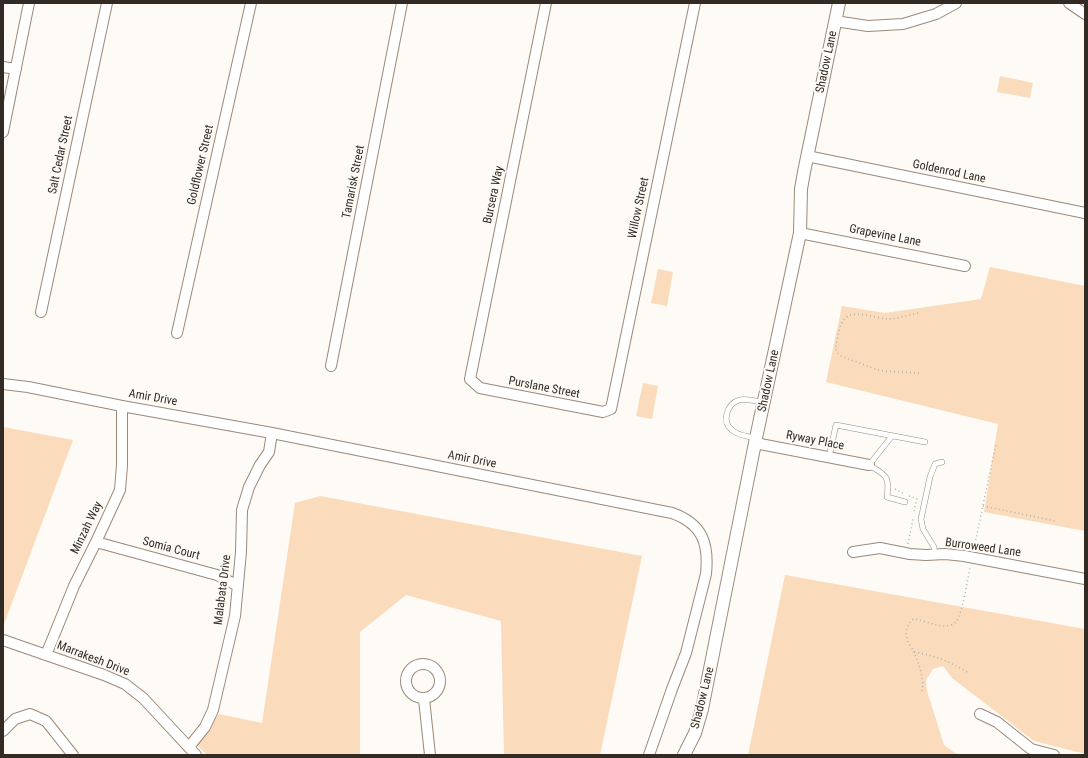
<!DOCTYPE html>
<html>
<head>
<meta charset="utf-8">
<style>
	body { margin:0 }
	#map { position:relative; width:1088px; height:758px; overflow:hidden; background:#fefaf6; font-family:"Roboto Condensed",sans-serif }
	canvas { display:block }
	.frame { position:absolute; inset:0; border:4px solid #322b24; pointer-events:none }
</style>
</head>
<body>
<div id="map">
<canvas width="1088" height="758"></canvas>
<div class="frame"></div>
</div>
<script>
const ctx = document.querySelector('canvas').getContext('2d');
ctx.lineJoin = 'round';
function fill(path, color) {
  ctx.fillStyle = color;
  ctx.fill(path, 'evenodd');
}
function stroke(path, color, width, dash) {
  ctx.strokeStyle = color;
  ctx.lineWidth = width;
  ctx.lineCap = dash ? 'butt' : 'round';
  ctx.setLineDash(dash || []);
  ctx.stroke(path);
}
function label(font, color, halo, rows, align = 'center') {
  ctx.font = font + ' "Roboto Condensed",sans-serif';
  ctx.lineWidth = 4;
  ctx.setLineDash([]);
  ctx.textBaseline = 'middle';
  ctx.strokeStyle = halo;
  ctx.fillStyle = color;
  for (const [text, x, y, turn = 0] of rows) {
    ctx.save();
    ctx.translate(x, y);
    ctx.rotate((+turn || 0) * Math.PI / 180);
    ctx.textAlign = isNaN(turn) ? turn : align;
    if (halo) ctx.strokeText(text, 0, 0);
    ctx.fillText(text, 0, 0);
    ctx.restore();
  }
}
const green = new Path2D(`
	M1000,76L1033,83L1030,98L997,92Z
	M990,267L1085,286V531L984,512L998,424L826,382L842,306L885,313L981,299Z
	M658,269L673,272L667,306L651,303Z
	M643,383L658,386L652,419L636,416Z
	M3,427L73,440L3,627Z
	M320,496L642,556L600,755H504L501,621L406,595L360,632V755H207L196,744L219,714L262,723L295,503Z
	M785,575L1085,629V754L1034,741L952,678L943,666L933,669L926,680L927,691L944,745L958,755H748Z`);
const path = new Path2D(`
	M918,313C908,315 898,319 887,319C873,318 849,306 841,324C839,329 838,335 837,340C835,347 835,352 841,356L875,369L884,371L919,373
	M895,489L904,494
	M909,496L917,499L914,511
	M983,506L1055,521
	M908,544L913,519
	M974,548L996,444
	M914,652C934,655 950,662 967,672
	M922,691C925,681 918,660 913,650C912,647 908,643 907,639C905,632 907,623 914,619C924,620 934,626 945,626C948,626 953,625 956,622C962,616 968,577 970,567`);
const service = new Path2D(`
	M892,436L869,465C886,475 890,476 887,497L905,502
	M755,438C748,436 738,436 732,430C721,422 727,404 739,400C747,398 756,401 764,403
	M829,457L836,425L925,442
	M935,555L934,547L923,529L921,519L930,477L935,464L942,462`);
const minor = new Path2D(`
	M546,3L470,379L480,388L603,412L611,409L695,3
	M1069,3L1085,14
	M835,21L868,26L903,24L936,14L956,3
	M3,67L16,69
	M3,132L29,3
	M807,156L1085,213
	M800,233L965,266
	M41,312L107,3
	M177,333L251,3
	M331,366L402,3
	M3,384L28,387L122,406L272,433L672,513C703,524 709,544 706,574L686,653L672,689L649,755
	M755,443L869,465
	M96,542L217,575L238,586
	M853,552L880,548L910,554L926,555L945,554L964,556L1085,579
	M3,640L104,675L125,684L143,698L196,755
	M46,655L74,586L96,542L120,490L122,465V406
	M406 681a17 17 0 1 1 34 0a17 17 0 1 1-34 0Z
	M424,699L430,755
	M980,714L997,722L1031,749L1054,755
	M3,731L15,719L30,714L46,721L73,755
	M189,747L205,727L213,710L235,616L241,552L242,510L249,487L260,465L269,452L272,433`);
const tertiary = new Path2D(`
	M684,755L695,733L702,709L756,438L800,233L801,189L804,172L839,3`);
const streetNames = [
	["Shadow Lane",827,62,-78],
	["Salt Cedar Street",61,155,-78],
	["Goldflower Street",201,165,-77],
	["Goldenrod Lane",949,172,12],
	["Tamarisk Street",354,182,-79],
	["Bursera Way",494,195,-78],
	["Willow Street",639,208,-78],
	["Grapevine Lane",885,236,11],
	["Shadow Lane",769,381,-78],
	["Purslane Street",544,388,11],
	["Amir Drive",153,398,10],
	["Ryway Place",815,441,11],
	["Amir Drive",472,460,11],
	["Minzah Way",87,528,-64],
	["Burroweed Lane",983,548,8],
	["Somia Court",171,549,15],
	["Malabata Drive",223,590,-83],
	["Marrakesh Drive",93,659,21],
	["Shadow Lane",703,698,-76]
];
fill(green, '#fadbbc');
stroke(service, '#9b8978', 6);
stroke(minor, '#9b8978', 12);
stroke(tertiary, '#9b8978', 14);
stroke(path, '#b5afaa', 1.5, [1, 3]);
stroke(service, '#fff', 5);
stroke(minor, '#fff', 10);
stroke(tertiary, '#fff', 12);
label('12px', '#322b24', '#fefaf6', streetNames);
</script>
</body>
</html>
